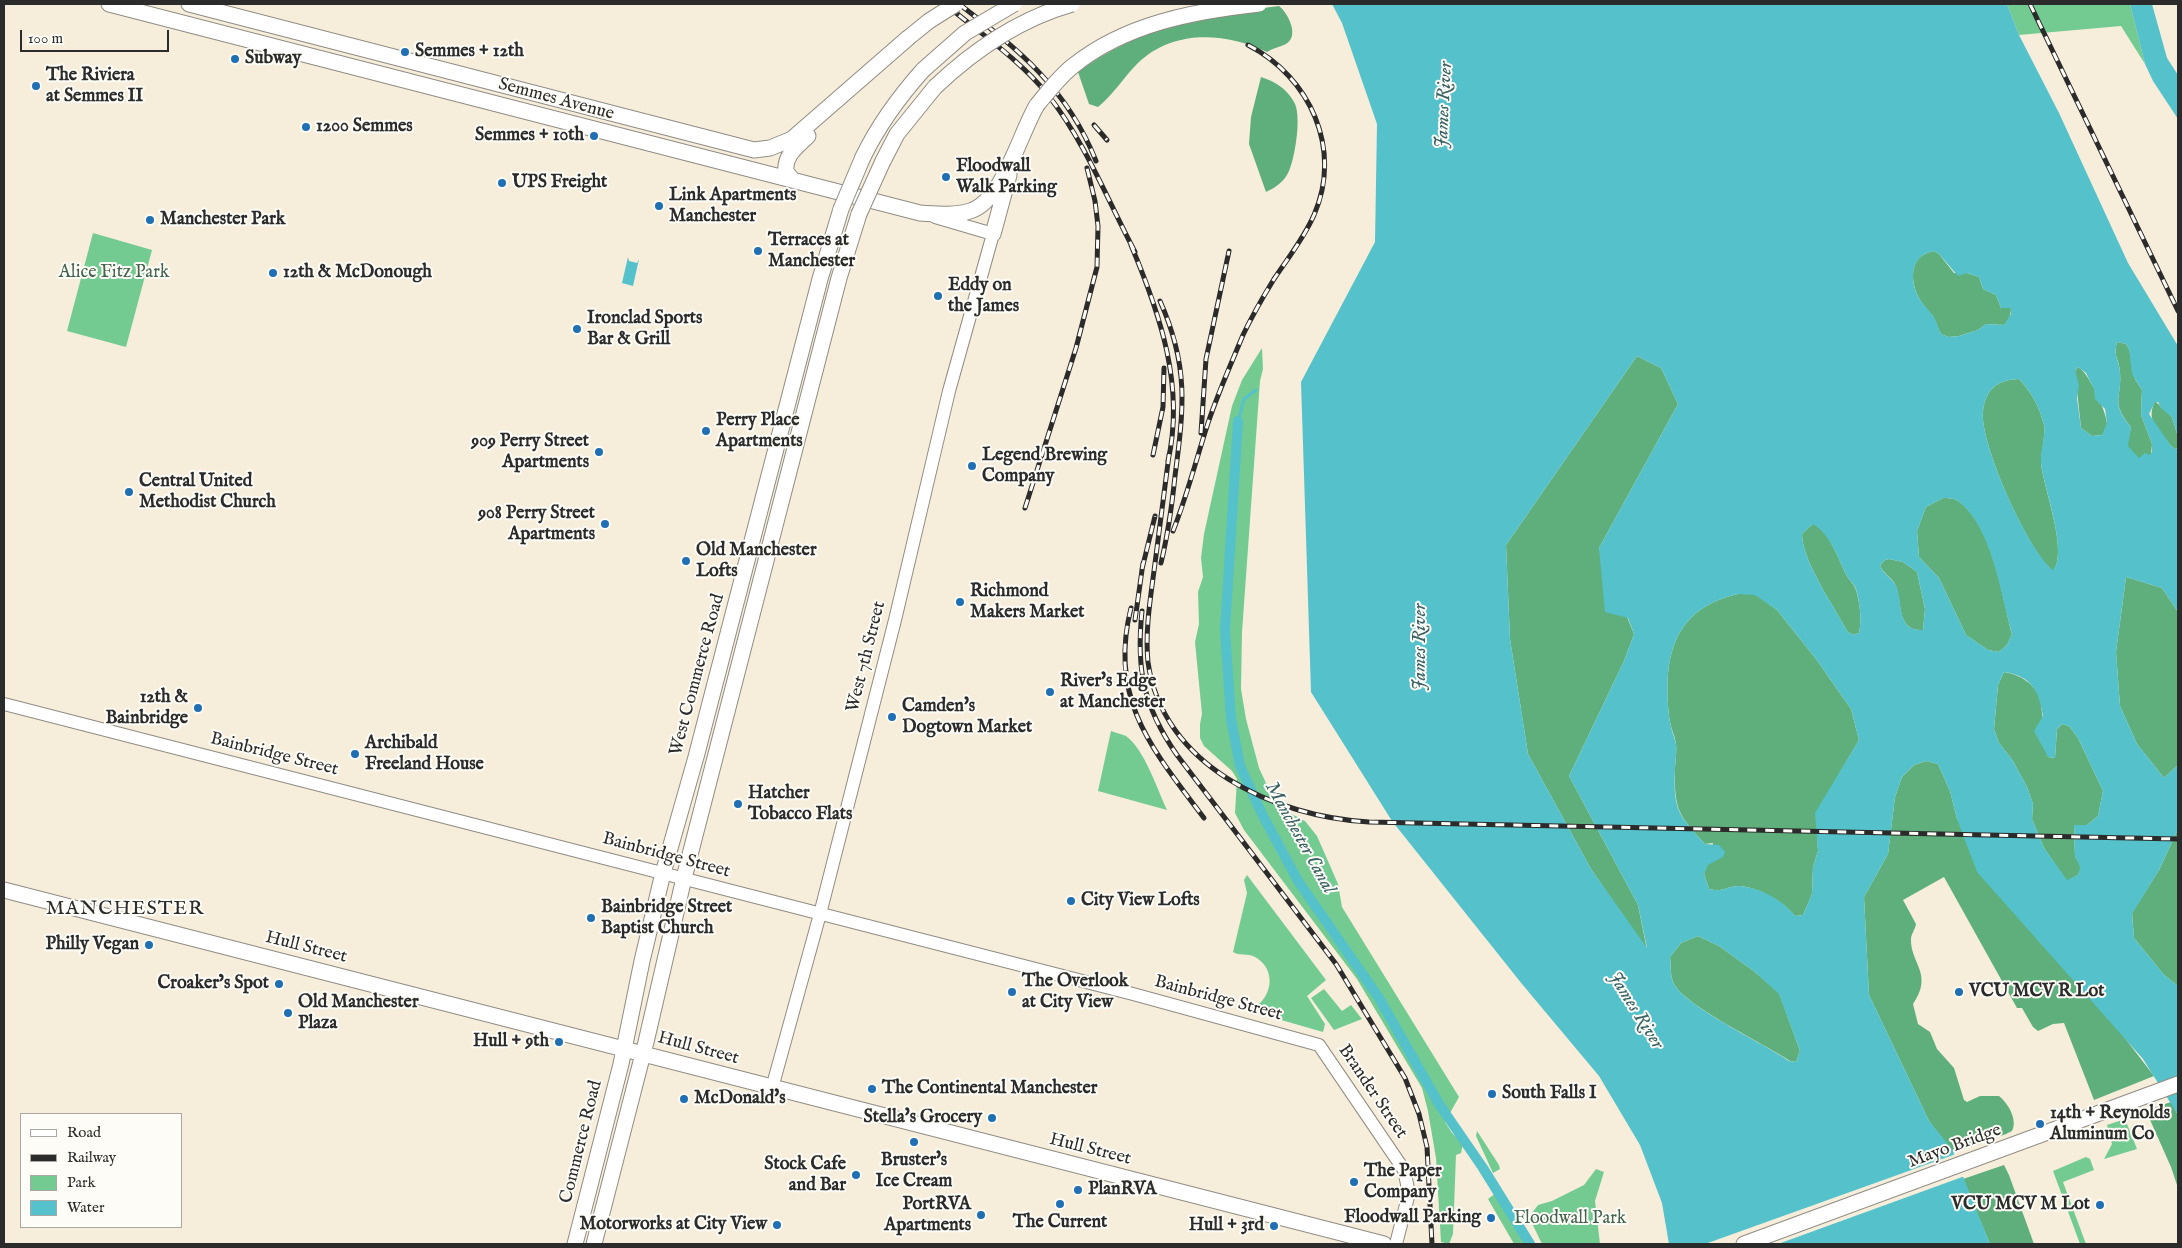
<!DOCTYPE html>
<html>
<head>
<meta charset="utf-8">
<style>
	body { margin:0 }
	#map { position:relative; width:2182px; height:1248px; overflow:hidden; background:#f6eedb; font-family:"IM FELL English",serif }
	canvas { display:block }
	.frame { position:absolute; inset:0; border:5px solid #2b2b2b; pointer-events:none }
	.legend { position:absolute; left:20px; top:1113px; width:162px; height:115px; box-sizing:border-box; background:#fdfcf7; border:1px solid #a9a8a5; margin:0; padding:6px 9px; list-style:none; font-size:15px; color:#2b2b2b }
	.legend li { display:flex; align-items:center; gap:10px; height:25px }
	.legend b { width:25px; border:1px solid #a9a8a5 }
	.scale { position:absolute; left:20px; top:30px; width:149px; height:22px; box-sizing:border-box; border:2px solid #2b2b2b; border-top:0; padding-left:6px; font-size:15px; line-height:18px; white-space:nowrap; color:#2b2b2b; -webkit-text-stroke:4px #fdfcf7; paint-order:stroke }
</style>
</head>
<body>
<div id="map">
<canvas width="2182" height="1248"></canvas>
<div class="frame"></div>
<ul class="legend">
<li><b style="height:6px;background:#fff"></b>Road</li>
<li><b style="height:6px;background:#2b2b2b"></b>Railway</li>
<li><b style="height:14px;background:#73cb91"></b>Park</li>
<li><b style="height:14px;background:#54c1cb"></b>Water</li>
</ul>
<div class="scale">100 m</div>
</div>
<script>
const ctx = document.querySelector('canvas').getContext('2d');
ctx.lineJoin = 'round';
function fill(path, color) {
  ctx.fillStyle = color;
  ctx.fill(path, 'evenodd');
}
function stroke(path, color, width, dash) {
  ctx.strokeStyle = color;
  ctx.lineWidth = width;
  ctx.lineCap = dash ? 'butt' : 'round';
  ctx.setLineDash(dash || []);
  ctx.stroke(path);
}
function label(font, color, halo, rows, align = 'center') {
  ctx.font = font + ' "IM FELL English",serif';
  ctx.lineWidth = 4;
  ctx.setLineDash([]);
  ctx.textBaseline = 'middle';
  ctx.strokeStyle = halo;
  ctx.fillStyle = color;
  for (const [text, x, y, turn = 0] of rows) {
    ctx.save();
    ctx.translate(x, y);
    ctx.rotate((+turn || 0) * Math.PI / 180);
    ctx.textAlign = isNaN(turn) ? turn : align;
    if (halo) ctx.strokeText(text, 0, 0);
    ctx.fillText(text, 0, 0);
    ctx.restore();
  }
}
const green = new Path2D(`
	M2007,4H2130L2145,64L2121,26L2019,35Z
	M93,233L152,250L126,347L67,331Z
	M1262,348L1263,369L1260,381L1242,632L1241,689L1246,719L1259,768L1266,783L1284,810L1305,821L1317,836L1338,884L1342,907L1459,1097L1445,1122L1452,1133L1463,1144L1461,1153L1456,1155L1453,1234L1449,1244L1441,1242L1436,1158L1428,1111L1422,1088L1357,979L1244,830L1235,813L1237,779L1232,771L1204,746L1200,738V724L1202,714L1195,642L1199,624L1198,592L1203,577L1201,558L1204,534L1232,406L1242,380Z
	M1111,731C1115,733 1122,734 1126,736C1145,750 1157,789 1167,810L1098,791Z
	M1247,875L1326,980L1307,996L1325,1024L1323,1032L1250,1011C1253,1005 1258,1006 1262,1001C1274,987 1272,966 1255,957C1248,953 1239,956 1233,952L1247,893L1244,880Z
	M1324,989L1342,1011L1351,1005L1362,1019L1334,1030L1311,998Z
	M2125,1119L2137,1149L2104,1159L2112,1144L2107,1125Z
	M1477,1131L1499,1165L1500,1169L1493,1173L1476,1136Z
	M2086,1157L2090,1159L2094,1170L2063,1182L2086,1244H2080L2053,1171Z
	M1596,1169L1604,1172L1595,1201L1600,1244H1542L1529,1217L1538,1205L1552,1201L1584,1185Z
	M1496,1193L1514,1227L1528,1244H1514L1488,1199Z`);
const forest = new Path2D(`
	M1279,6C1288,13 1300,36 1286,44C1280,47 1273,48 1267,52C1225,32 1172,29 1137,64C1124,77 1113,95 1098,107L1089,104L1078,72C1139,27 1205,15 1279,6Z
	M1261,77C1276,82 1286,88 1294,102C1302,115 1295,157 1289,171C1285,181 1275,188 1266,192L1249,144L1251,117Z
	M1934,251L1939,254L1954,273H1967L1979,277L1983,289L1996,295L2001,308H2011C2011,315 2009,320 2004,325L1986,324L1978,330L1959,336L1949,337L1941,334C1938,329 1937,324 1935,320C1931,312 1923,306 1919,298C1909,279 1910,255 1934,251Z
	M2117,342L2126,344L2129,349L2135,379L2142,390L2141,415L2152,444L2151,455L2139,459L2127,446L2131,427C2110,402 2122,398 2120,372C2119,358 2113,357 2117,342Z
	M1637,356L1661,368L1678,404L1599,548L1634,634L1624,661L1569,776L1638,905L1647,950L1591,869L1528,754L1510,639L1506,545Z
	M2078,367C2088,371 2107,413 2107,424C2107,428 2105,431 2102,435L2092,436L2081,428L2075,371Z
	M2019,379C2032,393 2039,406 2044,425C2046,434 2041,451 2041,463C2043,487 2069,552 2053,571C2028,551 1979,442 1983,411C1986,388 1998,380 2019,379Z
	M2155,401L2172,417L2178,437V448L2175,449L2171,446C2159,429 2145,422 2155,401Z
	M1943,498C1948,498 1954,498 1958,501C1992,524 2002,596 2012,634L2007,645L1999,652L1988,650L1966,635L1939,578L1919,557L1917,531L1926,507Z
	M1814,523C1831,535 1838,559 1847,576C1850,581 1854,584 1856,590C1860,603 1862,620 1859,633L1853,635L1847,631C1834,606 1802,561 1802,534Z
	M1889,559L1903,562L1917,572L1925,609L1923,630C1895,632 1903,599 1895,584C1891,577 1883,574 1880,565L1885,560Z
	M2126,577L2162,588L2178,612V765L2164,778L2137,744L2120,706L2116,652Z
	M1738,594H1755L1777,610L1816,659L1851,709L1859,740L1816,813L1818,851L1813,867L1812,894L1803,915L1795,916C1783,901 1760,888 1740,886C1729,885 1723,893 1709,889L1704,874L1713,843L1705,844C1679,816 1674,810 1675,770C1675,762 1677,752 1676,744C1675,736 1671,729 1670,722C1662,661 1671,609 1738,594Z
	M2004,672C2020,675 2033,682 2040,698L2048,757L2055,758L2057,729L2062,724L2069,726L2078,738L2103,791L2098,816L2087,825H2074L2075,856L2081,867L2078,875L2067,881L2044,848L2032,819L2033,804L2027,787L2013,761L1999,743L1994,729L1998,685Z
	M1926,761L1938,764L1950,791L1957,819L2154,1076L2094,1100L2064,1023L2053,1024L2038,1031L2033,1027L2022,1008H2017L1944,877L1903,900L1916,924C1915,930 1911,934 1911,939C1910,963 1934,974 1913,1004L1918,1024L1930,1032L1937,1049L1954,1068L1964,1100L1967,1102L1980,1096H1999C2008,1103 2018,1120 2012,1131L2006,1134L1953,1153L1929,1121L1869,995L1864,897L1888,854L1895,797L1902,777L1914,765Z
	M2178,829V986L2164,975L2134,938L2132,913L2159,870Z
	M1698,936L1719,946L1755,972L1779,993L1800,1051L1796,1062L1790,1061C1765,1044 1685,1006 1674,984C1670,977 1671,964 1670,957L1681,943Z
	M2171,1102L2178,1115V1188L2171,1167L2147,1113L2150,1109Z
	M2004,1165L2009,1175L2034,1244H1990L1963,1179Z`);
const water = new Path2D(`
	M1332,4H2007L2019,35L2059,113L2128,263L2178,346V437L2172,417L2161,408L2158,402H2155L2149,414L2171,446L2175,449L2178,448V612L2162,588L2126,577L2116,652L2120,706L2137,744L2164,778L2178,765V829L2159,870L2132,914L2134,938L2164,975L2178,986V1115L2143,1059L1977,872L1957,819L1950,791L1938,764L1926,761L1914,765L1902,777L1895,797L1888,854L1864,897L1869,995L1929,1121L1952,1149L1990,1244H1669L1662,1203L1640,1145L1599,1076L1522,984L1392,821L1311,692L1301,382L1375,242L1377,124L1342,23ZM1934,251L1939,254L1958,276L1967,273L1979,277L1983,289L1996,295L2001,308H2011V314L2004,325L1986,324L1978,330L1959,336L1949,337L1941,334C1938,328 1937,322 1933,316C1929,310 1923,305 1919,298C1909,280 1910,255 1934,251ZM2117,342L2126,344L2129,349L2132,374L2142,390L2141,415L2152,444V452L2149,455L2145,453L2139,458L2128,446L2131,427C2110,403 2122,398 2120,372C2119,359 2113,357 2117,342ZM1637,356L1661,368L1678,404L1599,548L1605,612L1628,618L1634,634L1624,661L1569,776L1638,905L1647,948L1591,869L1528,754L1510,639L1506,545ZM2078,367L2086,373L2094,389L2095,399L2105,409L2107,423L2102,435L2092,436L2081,428L2077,398L2079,385L2075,371ZM2019,379C2032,393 2039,406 2044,425C2046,435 2040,451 2041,463C2043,486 2069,553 2053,570C2028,551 1979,442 1983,411C1986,388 1998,380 2019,379ZM1943,498C1948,498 1954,498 1958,501C1992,526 2001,595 2012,634L2007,645L1999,652L1988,650L1966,635L1939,578L1919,557L1917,531L1926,507ZM1813,524C1831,535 1838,559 1847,576C1850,581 1854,584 1856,589C1860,603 1862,620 1859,633L1853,635L1847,631C1834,606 1802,561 1802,534ZM1889,559L1903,562L1917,572L1925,609L1923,630C1894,632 1904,597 1895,584C1890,577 1883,574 1880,565L1885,560ZM1738,594L1755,595L1777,610L1816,659L1851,709L1859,740L1815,813L1818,851L1813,867L1812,894L1803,915L1795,916C1783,900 1760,888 1740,886C1729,885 1723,893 1709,889L1704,874L1708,865L1723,857L1725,852L1719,845L1705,844C1679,816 1673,810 1675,770C1675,762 1677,752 1676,744C1674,736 1671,729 1670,722C1662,661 1671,609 1738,594ZM2004,672C2031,676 2039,690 2043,716L2034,731L2048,757L2055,758L2057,729L2062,724L2069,726L2078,738L2103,791L2098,816L2087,825H2074L2075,856L2080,867L2078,875L2067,880L2044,848L2032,819L2033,804L2027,787L2013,761L1999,743L1994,729L1998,685ZM1698,936L1719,946L1755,972L1779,994L1800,1051L1796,1062L1789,1061C1765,1044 1686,1007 1674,984C1670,977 1671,965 1670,957L1681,943Z
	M2130,4H2152L2167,58L2178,75V119L2153,81L2145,64Z
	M628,257L629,261L637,263L639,259L633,286L622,283Z`);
const pier = new Path2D(`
	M1956,1154L1965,1176L1778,1244H1705Z`);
const stream = new Path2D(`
	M1238,421L1244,399L1256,390`);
const canal = new Path2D(`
	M1238,421L1225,630L1231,719L1240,766L1262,814L1298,881L1379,998L1439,1104L1483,1168L1530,1244`);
const tertiary = new Path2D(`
	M4,704L1133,994L1319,1045L1404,1170L1409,1193L1396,1244
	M772,1088L820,914L895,620L949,391L993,234L935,217`);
const primary = new Path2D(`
	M109,4L920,213C937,214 954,216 970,211C1003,201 1020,133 1037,105
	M189,4L754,150L770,148L792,139L908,38
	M863,157C879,124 899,97 923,70
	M883,161L897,134L935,87
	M793,180L786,172C784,155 797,147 808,136
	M993,234L1009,175
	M4,890L1384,1244
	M575,1244L621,1064L642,961L663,873L696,757L820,279L841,209
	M594,1244L646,1042L684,878L839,278L859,214
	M1744,1244L2178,1084`);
const rail = new Path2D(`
	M945,4C980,33 1020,60 1048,95C1085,142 1107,199 1135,252
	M959,4C1019,50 1067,88 1096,161
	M2030,4L2178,311
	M1094,125L1107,140
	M1131,245C1160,314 1185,386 1168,461
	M1160,301C1189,366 1184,407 1175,476C1172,505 1168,534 1161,563
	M1201,433L1206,359L1229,251
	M1153,455L1163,407L1164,368
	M1169,455C1164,494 1159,533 1154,571C1150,601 1145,632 1148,662C1162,766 1275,817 1369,822L2178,839
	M1025,508L1076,348L1097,267L1098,226L1095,201L1087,168
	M1173,531C1187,496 1196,460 1208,423C1218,393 1231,364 1243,335C1252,316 1263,297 1274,279C1288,258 1304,238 1314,215C1343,149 1310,77 1248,45
	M1142,569L1155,516
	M1131,608C1108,699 1152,749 1204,818
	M1142,611C1136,669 1143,706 1177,755L1336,964L1405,1078L1419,1114L1427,1147L1432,1244
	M1135,620L1143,563`);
const primaryBridge = new Path2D(`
	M908,38L929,21L956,4
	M923,70L965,33L1014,4
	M935,87C975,49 1019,19 1072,4
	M1037,105C1048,92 1059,77 1073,66C1125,24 1194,11 1259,4
	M841,209L863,157
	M859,214L883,161`);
const markers = [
	[405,52,5,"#1f6fb2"],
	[235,59,5,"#1f6fb2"],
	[36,86,5,"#1f6fb2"],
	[306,127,5,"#1f6fb2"],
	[594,136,5,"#1f6fb2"],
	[946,177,5,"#1f6fb2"],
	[502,183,5,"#1f6fb2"],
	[659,206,5,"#1f6fb2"],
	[150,220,5,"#1f6fb2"],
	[758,251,5,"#1f6fb2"],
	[273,273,5,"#1f6fb2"],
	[938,296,5,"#1f6fb2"],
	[577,329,5,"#1f6fb2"],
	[706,431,5,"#1f6fb2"],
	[599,452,5,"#1f6fb2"],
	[972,466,5,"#1f6fb2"],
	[129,492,5,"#1f6fb2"],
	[605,524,5,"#1f6fb2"],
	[686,561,5,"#1f6fb2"],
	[960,602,5,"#1f6fb2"],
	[1050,692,5,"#1f6fb2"],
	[198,708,5,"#1f6fb2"],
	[892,717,5,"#1f6fb2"],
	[355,754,5,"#1f6fb2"],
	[738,804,5,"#1f6fb2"],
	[1071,901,5,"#1f6fb2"],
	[591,918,5,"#1f6fb2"],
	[149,945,5,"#1f6fb2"],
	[279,984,5,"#1f6fb2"],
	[1012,992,5,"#1f6fb2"],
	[1959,992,5,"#1f6fb2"],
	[288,1013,5,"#1f6fb2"],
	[559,1042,5,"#1f6fb2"],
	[872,1089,5,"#1f6fb2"],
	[1492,1094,5,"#1f6fb2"],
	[684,1099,5,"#1f6fb2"],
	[992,1118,5,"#1f6fb2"],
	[2040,1124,5,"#1f6fb2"],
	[914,1142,5,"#1f6fb2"],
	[856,1175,5,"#1f6fb2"],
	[1354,1182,5,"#1f6fb2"],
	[1078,1190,5,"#1f6fb2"],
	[1060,1204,5,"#1f6fb2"],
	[2100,1205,5,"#1f6fb2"],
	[981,1215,5,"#1f6fb2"],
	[1491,1218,5,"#1f6fb2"],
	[777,1225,5,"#1f6fb2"],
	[1274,1226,5,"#1f6fb2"]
];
const poiNames = [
	["Semmes + 12th",415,52],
	["Subway",245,59],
	["The Riviera",46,76],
	["at Semmes II",46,97],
	["1200 Semmes",316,127],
	["Semmes + 10th",584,136,"right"],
	["Floodwall",956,167],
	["Walk Parking",956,188],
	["UPS Freight",512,183],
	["Link Apartments",669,196],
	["Manchester",669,217],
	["Manchester Park",160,220],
	["Terraces at",768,241],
	["Manchester",768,262],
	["12th & McDonough",283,273],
	["Eddy on",948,286],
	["the James",948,307],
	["Ironclad Sports",587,319],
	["Bar & Grill",587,340],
	["Perry Place",716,421],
	["Apartments",716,442],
	["909 Perry Street",589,442,"right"],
	["Apartments",589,463,"right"],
	["Legend Brewing",982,456],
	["Company",982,477],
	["Central United",139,482],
	["Methodist Church",139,503],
	["908 Perry Street",595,514,"right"],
	["Apartments",595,535,"right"],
	["Old Manchester",696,551],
	["Lofts",696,572],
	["Richmond",970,592],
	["Makers Market",970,613],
	["River's Edge",1060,682],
	["at Manchester",1060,703],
	["12th &",188,698,"right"],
	["Bainbridge",188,719,"right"],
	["Camden's",902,707],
	["Dogtown Market",902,728],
	["Archibald",365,744],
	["Freeland House",365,765],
	["Hatcher",748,794],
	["Tobacco Flats",748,815],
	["City View Lofts",1081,901],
	["Bainbridge Street",601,908],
	["Baptist Church",601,929],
	["Philly Vegan",139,945,"right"],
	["The Overlook",1022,982],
	["at City View",1022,1003],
	["Croaker’s Spot",269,984,"right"],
	["VCU MCV R Lot",1969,992],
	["Old Manchester",298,1003],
	["Plaza",298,1024],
	["Hull + 9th",549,1042,"right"],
	["The Continental Manchester",882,1089],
	["South Falls I",1502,1094],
	["McDonald's",694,1099],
	["14th + Reynolds",2050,1114],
	["Aluminum Co",2050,1135],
	["Stella's Grocery",982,1118,"right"],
	["Bruster's",914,1161,"center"],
	["Ice Cream",914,1182,"center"],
	["Stock Cafe",846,1165,"right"],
	["and Bar",846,1186,"right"],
	["The Paper",1364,1172],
	["Company",1364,1193],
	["PlanRVA",1088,1190],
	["PortRVA",971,1205,"right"],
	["Apartments",971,1226,"right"],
	["VCU MCV M Lot",2090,1205,"right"],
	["Floodwall Parking",1481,1218,"right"],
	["The Current",1060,1223,"center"],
	["Motorworks at City View",767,1225,"right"],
	["Hull + 3rd",1264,1226,"right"]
];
const streetNames = [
	["Semmes Avenue",556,100,15],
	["West 7th Street",867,657,-76],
	["West Commerce Road",698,675,-75],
	["Bainbridge Street",274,755,14],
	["Bainbridge Street",666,856,15],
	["Hull Street",306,948,14],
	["Bainbridge Street",1218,999,15],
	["Hull Street",698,1049,15],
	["Brander Street",1372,1092,56],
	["Commerce Road",582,1142,-76],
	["Mayo Bridge",1955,1147,-20],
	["Hull Street",1090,1150,14]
];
const parkNames = [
	["Alice Fitz Park",114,273],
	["Floodwall Park",1570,1219]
];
const waterNames = [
	["James River",1445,105,-87],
	["James River",1421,647,-90],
	["Manchester Canal",1299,838,61],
	["James River",1635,1011,58]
];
const quarterNames = [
	["MANCHESTER",125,910]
];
fill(green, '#73cb91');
fill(forest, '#5eaf7b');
fill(water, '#54c1cb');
fill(pier, '#f6eedb');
stroke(stream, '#54c1cb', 3);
stroke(canal, '#54c1cb', 10);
stroke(tertiary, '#908c83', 14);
stroke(primary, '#908c83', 17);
stroke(tertiary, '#fff', 12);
stroke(primary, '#fff', 15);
stroke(rail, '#2b2b2b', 5);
stroke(rail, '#fdfcf7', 3, [9]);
stroke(primaryBridge, '#908c83', 17, []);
stroke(primaryBridge, '#fff', 15);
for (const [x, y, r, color] of markers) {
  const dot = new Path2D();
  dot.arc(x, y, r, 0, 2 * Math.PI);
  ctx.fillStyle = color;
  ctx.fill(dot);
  stroke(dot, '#fdfcf7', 2);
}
label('bold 18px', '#2b2b2b', '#fdfcf7', poiNames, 'left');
label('18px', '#2b2b2b', '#fdfcf7', streetNames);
label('18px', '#44634f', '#fdfcf7', parkNames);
label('italic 19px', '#396063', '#fdfcf7', waterNames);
ctx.letterSpacing = '1px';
label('20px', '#2b2b2b', '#fdfcf7', quarterNames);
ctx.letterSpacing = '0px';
</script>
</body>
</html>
